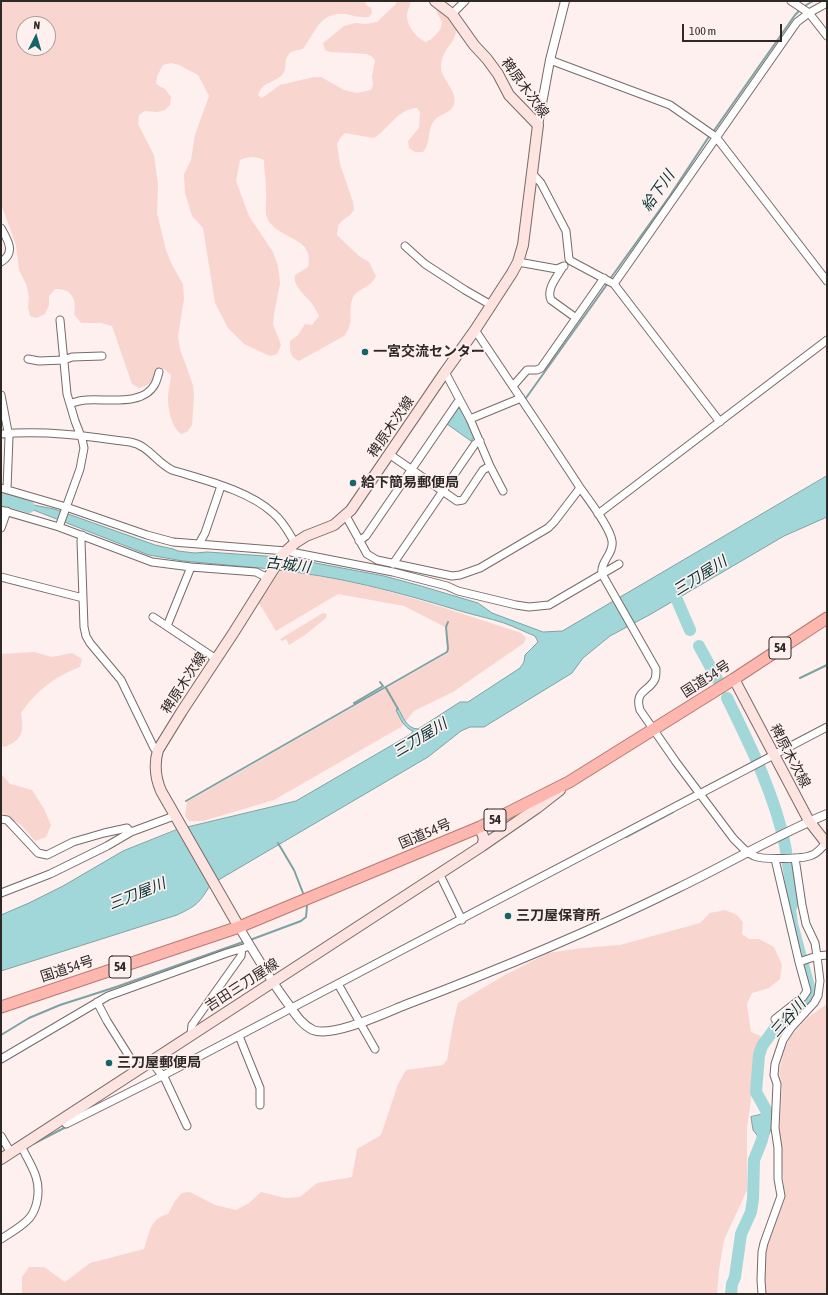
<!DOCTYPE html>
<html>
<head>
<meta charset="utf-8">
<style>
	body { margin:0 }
	#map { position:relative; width:828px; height:1295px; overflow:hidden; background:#fdf0ee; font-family:"Asap Condensed",sans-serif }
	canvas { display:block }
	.frame { position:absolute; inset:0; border:2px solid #2e2827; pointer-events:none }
	.north { position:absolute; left:16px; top:16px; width:40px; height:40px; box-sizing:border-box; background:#fdf0ee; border:1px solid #aaa09e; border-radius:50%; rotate:5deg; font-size:11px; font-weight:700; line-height:16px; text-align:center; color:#2e2827 }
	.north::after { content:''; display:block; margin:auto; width:14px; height:18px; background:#156467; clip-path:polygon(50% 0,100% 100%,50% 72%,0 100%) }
	.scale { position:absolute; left:682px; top:24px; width:100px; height:18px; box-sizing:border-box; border:2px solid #2e2827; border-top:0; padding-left:5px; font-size:12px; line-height:14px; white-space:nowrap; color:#2e2827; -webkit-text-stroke:3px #fdf0ee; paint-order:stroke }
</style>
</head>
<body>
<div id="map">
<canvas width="828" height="1295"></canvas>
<div class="frame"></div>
<div class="north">N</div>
<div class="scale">100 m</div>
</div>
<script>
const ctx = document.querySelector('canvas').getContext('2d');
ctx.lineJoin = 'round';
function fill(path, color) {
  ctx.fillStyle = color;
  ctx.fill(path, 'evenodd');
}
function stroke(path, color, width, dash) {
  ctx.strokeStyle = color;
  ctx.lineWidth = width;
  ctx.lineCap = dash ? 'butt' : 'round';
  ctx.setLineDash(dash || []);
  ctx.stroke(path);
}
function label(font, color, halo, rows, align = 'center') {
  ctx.font = font + ' "Asap Condensed","Noto Sans JP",sans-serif';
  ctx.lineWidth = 3.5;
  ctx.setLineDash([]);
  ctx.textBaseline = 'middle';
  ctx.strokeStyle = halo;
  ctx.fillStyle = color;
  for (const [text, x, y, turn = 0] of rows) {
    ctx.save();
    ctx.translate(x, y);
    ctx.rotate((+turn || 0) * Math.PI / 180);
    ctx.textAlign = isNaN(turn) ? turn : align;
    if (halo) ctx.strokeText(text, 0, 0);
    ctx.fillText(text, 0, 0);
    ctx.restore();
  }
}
const green = new Path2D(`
	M1,1H365L366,5L371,8L372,13L369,17C358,18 354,15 344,14C320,12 315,33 303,49C299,50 292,50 289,54C283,60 288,69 282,75C274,83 262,82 258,95L260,97L262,98L280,85L314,77H321L344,90L357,93L371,90L373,85L372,77L375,60L371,56L367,54L330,52L325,50L323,43L344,26L355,23L366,24L377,22L396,4V1H411C410,5 408,9 407,14C406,25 416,38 426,42C432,40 445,28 441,20C438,14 436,13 436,6L456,23C459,44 441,47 441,67C441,80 458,90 454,104C451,114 440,113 434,121C426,132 432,141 423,152H415L409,148L408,141L419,128L420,112L417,108C399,108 388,129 374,138L345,133L341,137L337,144L340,164L353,202L354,210L350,215L343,220L338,225L337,235L359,256L369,262L376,276C375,278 374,280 373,281C368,288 354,290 352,300C348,314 355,322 344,336L299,361C289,357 290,350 290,341L298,335L305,324L312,325L319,316C317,312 315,308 313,305C306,295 293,288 295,275L308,267C314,238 286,241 271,224C269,222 266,217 266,213C265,206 267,198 266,191C266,181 264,170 264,160C255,156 249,156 240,160L236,181L249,216L273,252L278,266L280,283L274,314L273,324L281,345L277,354L270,356L244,344L228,328L215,303L203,228L192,216L185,193L184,174L191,160L195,135L209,96L205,88L198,75L179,65L171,63L163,65L157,76L156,84L165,89L171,97L170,105L165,110L157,112L145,111L139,115L138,124L154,155L158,184L157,213L166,250L172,265L183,284L184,299L178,336L180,349L193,385L194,396L192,425L187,432L181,434C171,426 168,410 168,398C168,390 171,382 171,375L164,369L155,373C154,383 148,385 139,388L132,384L112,326L101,323H81L74,314C77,300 72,288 55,289L49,296V305L45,314L36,318L30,316L28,307L29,297L26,284L19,270L16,245L1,204ZM24,24H48V48H24Z
	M280,571C363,579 442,607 521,633L526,638L524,643L453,692L414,711L401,727L274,800L203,821H189L185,816L187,802L448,653L447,628L404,606L338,594L276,631L259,603Z
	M323,613L327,614L326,618L305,635L289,645L286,639L282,641L280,639Z
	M34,652L52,657L72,653L82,659L80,667C55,676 36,691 21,713C24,732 23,739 5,747L1,746V654Z
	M1,774L10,784L32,790L44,809L51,825L46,837L35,841L21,825L1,812Z
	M725,910L737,915L743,922L742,934L749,939H759L774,947L782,965L780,979L769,988L752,993L747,1004L751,1032L761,1036L763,1041L757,1056L747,1128V1190L724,1240L719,1270L717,1294H22V1277L29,1267H44L65,1282L90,1263L144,1249C149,1234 150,1218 168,1214L175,1201L182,1193L190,1192L215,1205L236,1210L249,1203L261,1192L285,1198L300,1197L317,1183L352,1177L357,1149L381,1135L398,1084L406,1070L443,1065L447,1060L453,1024L458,1003L503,976L548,953L582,948L620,945L700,923L710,913Z
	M827,1004V1294H766L763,1282L766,1248L785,1198L779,1134L782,1084L779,1072L784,1051L790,1037L807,1018Z`);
const water = new Path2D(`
	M458,408L461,409L475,436L471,441L447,424Z
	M827,476V517L784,536L651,614L610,636L583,658L572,673L484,727H470L461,731L428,757L215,882L183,828L296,801L411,734L413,731C404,728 400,718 396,710L398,708C403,717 407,729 418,729L460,702H468L520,668L524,662L525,655L538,642L535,636C525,632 515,627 504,623C489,618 473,615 457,610C398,592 338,576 276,570L284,557L384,576L421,586L478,603L492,613L543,632L562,631Z
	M8,500L54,509L155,545L173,549L178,551L195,553L207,552L280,557L271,569L183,561L149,555Z
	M179,829L211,884C199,903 198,905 177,915L1,971V915L29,903L63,886L123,851Z
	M772,1112L771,1129L767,1139H760L753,1130L751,1117Z`);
const stream = new Path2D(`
	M803,7L813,1
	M713,132L795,15L800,10
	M610,279L669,197L710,135
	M526,398L608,283
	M800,678L827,665
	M386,688L398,709
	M354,703L383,686L380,682
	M186,801L447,652L448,649L446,627L448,622
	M626,837L673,812
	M278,843L294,870L303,893
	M250,940L301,921L306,917L307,906
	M1,1035L29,1018L60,1005L116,987L246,941
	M33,1144L68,1126`);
const river = new Path2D(`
	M1,499L29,507
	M674,593L690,630
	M699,646L717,679
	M727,698C750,745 774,793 785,845C788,862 790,879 793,896V903L790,909L792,924L810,990L807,996L778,1024L762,1046L759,1055L756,1092L767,1112L762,1140L754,1160L753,1199L751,1212L741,1234L735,1277L732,1284L731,1294`);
const minor = new Path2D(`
	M791,1L809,13L827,36
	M452,14L465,1
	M550,60L670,105L716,137L827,281
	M532,173L541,183L566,231L569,259L571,261L614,284L720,422
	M1,228C8,240 16,253 1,262
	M405,246L425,264L465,290L491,305
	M518,262L557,269L564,266
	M562,268C557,277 546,289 551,300L576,318
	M614,284L797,22L809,13L827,3
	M475,330C510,382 545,434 579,486C588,499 610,527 612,541C614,554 600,561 602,574L656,669C656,672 656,676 655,679C649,692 634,690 640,710L676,762L733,838C739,844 746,853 754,856C763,860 804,859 812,855C818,853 822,847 826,843
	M28,359L39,361L64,360L72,357L102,356
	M513,386L527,370H537L541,368L604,278
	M1,395L9,437L7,489
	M71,403C76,402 81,400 86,400C106,398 143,407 155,384C157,380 158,376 159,372
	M470,419L521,398
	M1,434C45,430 87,436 130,442C148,445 156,462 172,470C204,480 248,490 273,513C283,521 289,533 295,543
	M389,454L457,501L463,500L483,470L490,466L470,419L445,372
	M490,466L503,491
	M1,488L66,507L147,535L173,542L286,551L393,572L447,586L458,591L516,605L529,607L549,605L619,564
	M1,510L59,527L152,562L191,567L256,572L268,578
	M598,514L827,340
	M346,516L367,554L377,560L452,576L460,575L480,568L548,528L554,522L580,488
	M59,527L80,469L84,448L82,439L75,421L67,394L60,320
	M1,528L7,511
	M82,535L81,541L84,627L86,636L90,643L121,680L154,748L158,750
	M359,541L366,536L457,403L460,401
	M199,544L205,533L221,486
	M393,564L475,444L480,441
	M1,577L83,598
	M153,617L216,659
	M167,626L191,567
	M1,819L7,820L11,824L38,853L47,855L73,842L104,833L127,828L131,832
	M775,859L799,962L817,956L815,943L806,924L802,905L795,858
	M439,873L462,920
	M1,893L50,874L107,846L131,832L174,816
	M338,984L375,1049
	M97,1002L107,1021L134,1064L140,1069
	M775,1019L803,997L807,991L799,962
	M191,1035L192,1025L241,956L242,949
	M239,1036L260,1088V1105
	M1,1059L108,996L227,953L250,946
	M151,1061L165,1079L187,1126
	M64,1118L66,1124L162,1076L827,727
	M1,1136L11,1153
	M1,1239C10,1233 25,1225 31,1216C38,1206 40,1189 36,1177C33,1167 26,1156 21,1146
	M762,1294L761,1280L762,1252L764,1243L781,1196L778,1179V1148L775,1128L777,1084L774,1075L775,1064L783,1040L791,1028L814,1003L818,996L820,981L817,956L827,955`);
const tertiary = new Path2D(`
	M538,125L550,60L565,1
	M239,927C255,954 270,980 289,1005C296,1015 302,1025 313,1030C332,1038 385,1013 405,1005C498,970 589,932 678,888C728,864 776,835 827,814`);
const secondary = new Path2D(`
	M734,679L809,821L827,844
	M482,846L537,808L560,790
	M239,927L161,791C155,777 154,764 158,750L182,711L234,632L283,554L295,543L306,536L334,525L351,510L445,372L475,330L512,273L518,262L523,245L538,125L509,95L498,74L487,59L474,45L452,14L435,1
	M1,1159L482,846L484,839L480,827`);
const trunk = new Path2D(`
	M1,1007L239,927L480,827L569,782L734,679L827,618`);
const markers = [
	[365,352,4,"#156467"],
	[353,483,4,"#156467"],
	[508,916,4,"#156467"],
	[109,1063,4,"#156467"]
];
const shields = [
	[780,648,22],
	[495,820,22],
	[120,967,22]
];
const shieldNames = [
	["54",780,648],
	["54",495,820],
	["54",120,967]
];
const streetNames = [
	["稗原木次線",525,88,54],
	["稗原木次線",391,427,-56],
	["国道54号",706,679,-33],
	["稗原木次線",184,683,-57],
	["稗原木次線",790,756,62],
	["国道54号",425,834,-23],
	["国道54号",67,969,-18],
	["吉田三刀屋線",242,985,-33]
];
const poiNames = [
	["一宮交流センター",373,352],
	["給下簡易郵便局",361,483],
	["三刀屋保育所",516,916],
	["三刀屋郵便局",117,1063]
];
const waterNames = [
	["給下川",658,191,-55],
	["古城川",288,565,7],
	["三刀屋川",700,576,-32],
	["三刀屋川",420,738,-31],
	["三刀屋川",137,894,-22],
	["三谷川",788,1018,-49]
];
fill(green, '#f9d5cf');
fill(water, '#a1d7d8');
stroke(water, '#7ea2a3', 1);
stroke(stream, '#7ea2a3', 2);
stroke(river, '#a1d7d8', 12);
stroke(minor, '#786a68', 9);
stroke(tertiary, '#786a68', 10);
stroke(secondary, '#786a68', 12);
stroke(trunk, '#b57971', 13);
stroke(minor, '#fff', 7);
stroke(tertiary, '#fff', 8);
stroke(secondary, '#fee4e0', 10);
stroke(trunk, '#feb7ae', 11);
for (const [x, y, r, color] of markers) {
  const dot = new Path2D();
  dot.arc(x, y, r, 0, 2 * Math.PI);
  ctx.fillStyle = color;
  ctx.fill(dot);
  stroke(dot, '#fdf0ee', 1.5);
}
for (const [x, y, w] of shields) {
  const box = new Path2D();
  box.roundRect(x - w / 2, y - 11, w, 22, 3);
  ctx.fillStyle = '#fdf0ee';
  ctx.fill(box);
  stroke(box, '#2e2827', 1);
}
label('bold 13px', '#2e2827', null, shieldNames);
label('14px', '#2e2827', '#fdf0ee', streetNames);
label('bold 14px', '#2e2827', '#fdf0ee', poiNames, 'left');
label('italic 15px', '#003234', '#fdf0ee', waterNames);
</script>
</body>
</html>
